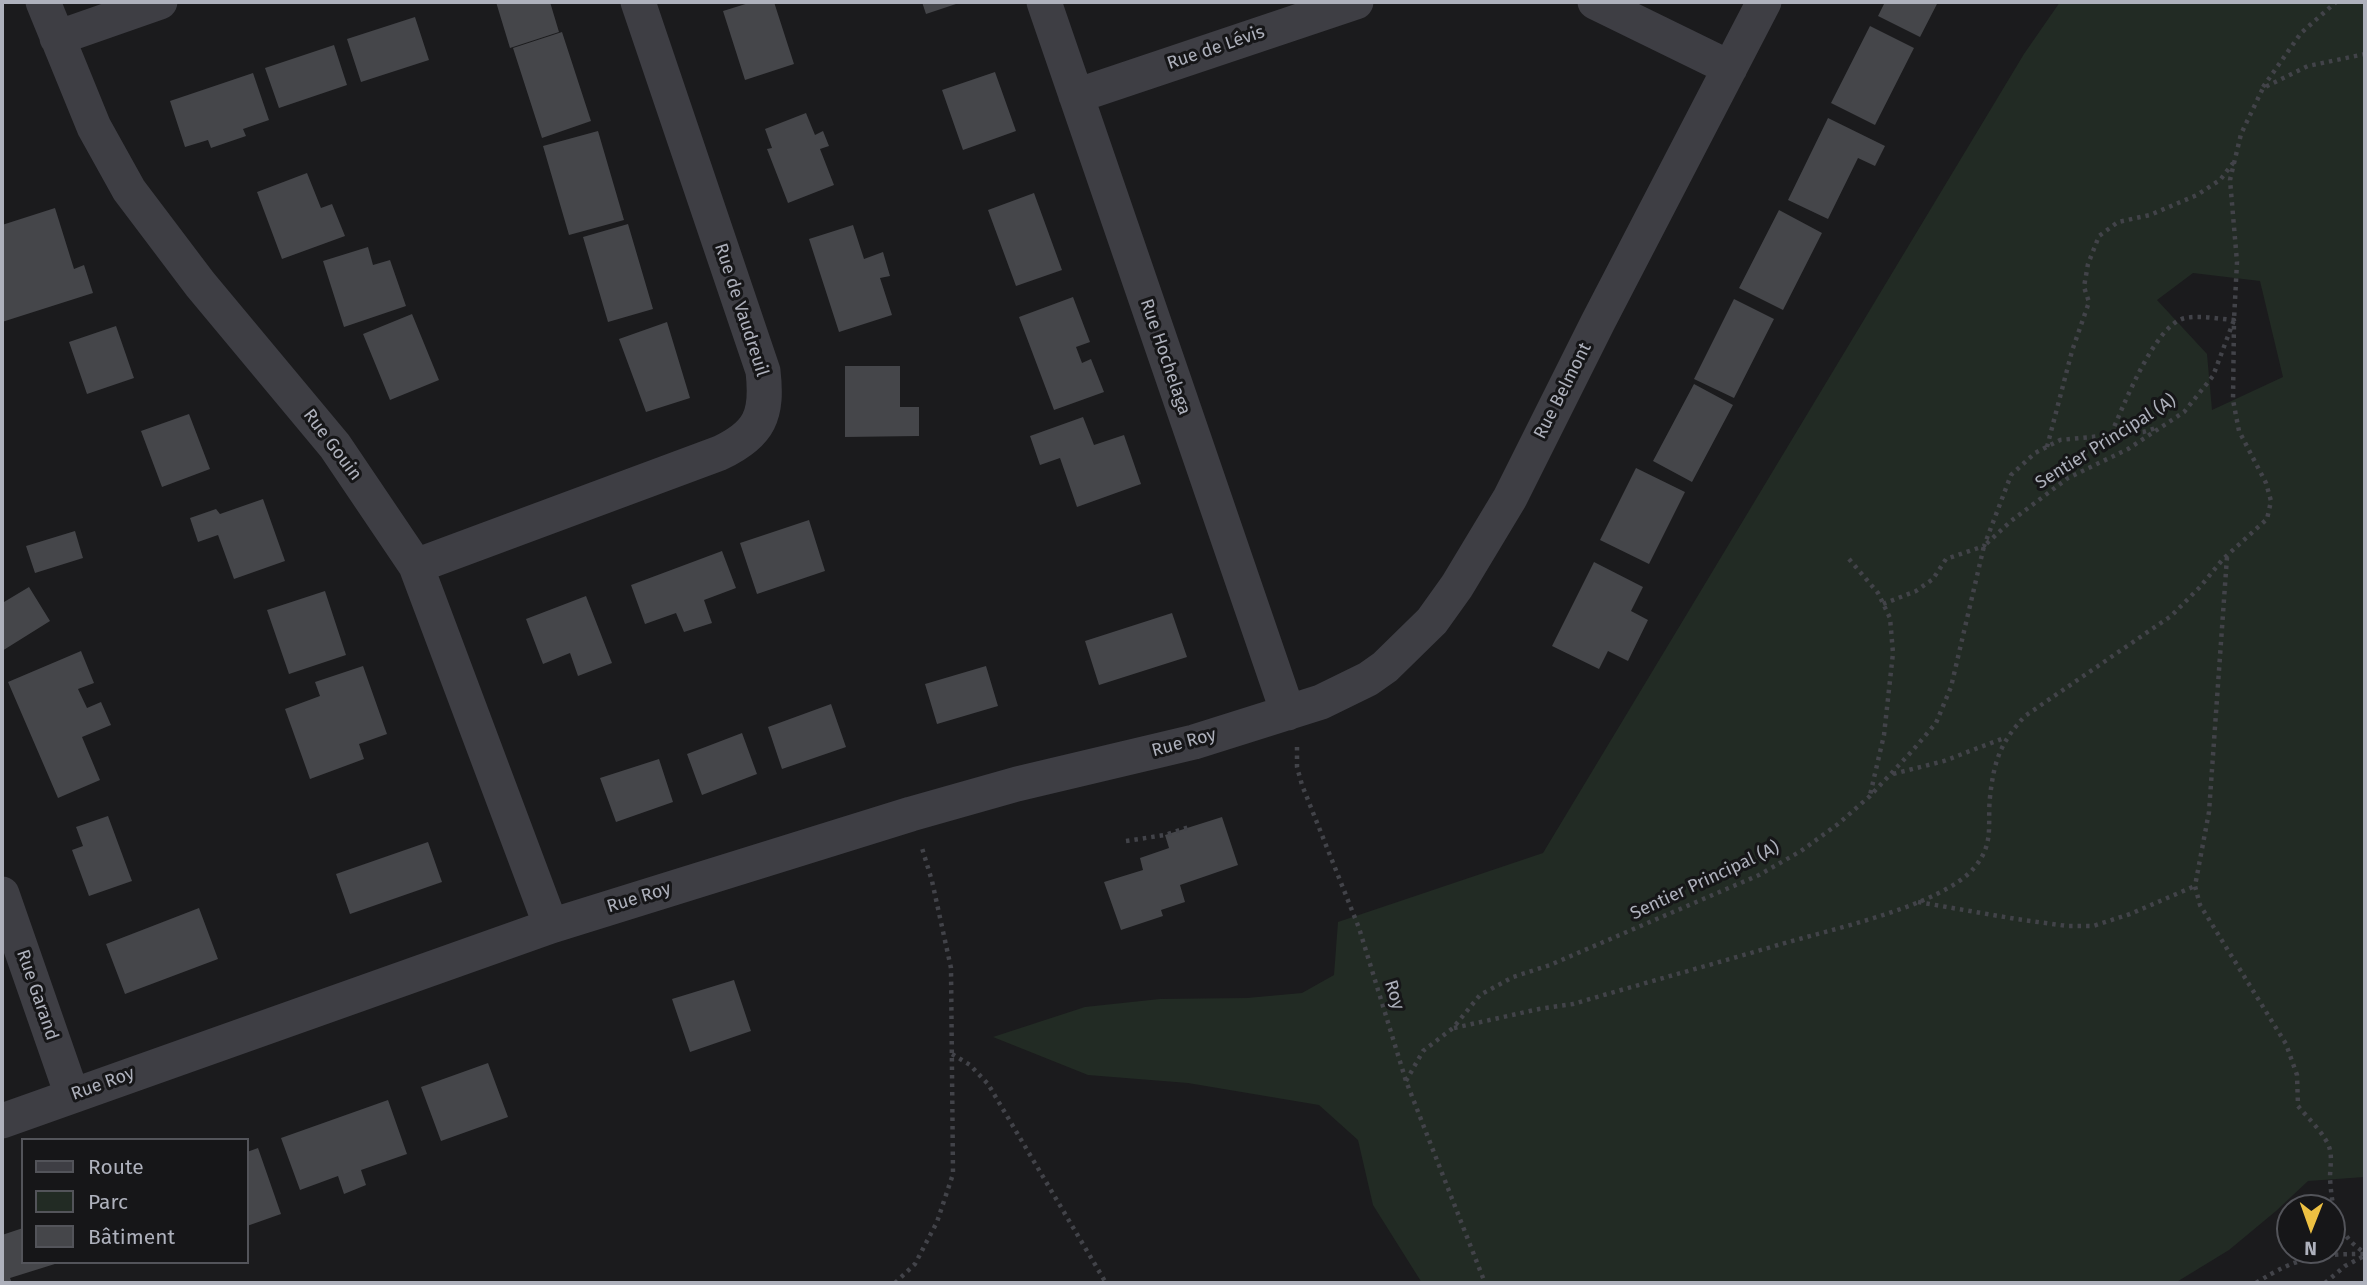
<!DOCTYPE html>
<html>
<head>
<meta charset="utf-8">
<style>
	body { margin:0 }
	#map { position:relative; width:2367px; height:1285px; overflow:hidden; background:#1b1b1d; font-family:"Fira Sans",sans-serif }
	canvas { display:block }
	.frame { position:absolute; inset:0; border:4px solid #aeb1bc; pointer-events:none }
	.legend { position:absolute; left:21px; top:1138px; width:228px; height:126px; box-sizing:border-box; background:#161618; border:2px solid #53545a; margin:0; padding:9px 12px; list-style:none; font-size:21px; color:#aeb1bc }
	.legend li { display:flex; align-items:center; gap:14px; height:35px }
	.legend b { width:35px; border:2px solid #53545a }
	.north { position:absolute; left:2276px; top:1194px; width:70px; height:70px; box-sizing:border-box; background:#161618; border:2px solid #53545a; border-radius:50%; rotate:181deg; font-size:19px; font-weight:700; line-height:28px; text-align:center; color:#aeb1bc }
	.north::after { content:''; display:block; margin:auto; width:24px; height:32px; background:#edc042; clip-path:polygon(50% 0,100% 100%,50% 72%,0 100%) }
</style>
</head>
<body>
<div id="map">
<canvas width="2367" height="1285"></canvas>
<div class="frame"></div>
<ul class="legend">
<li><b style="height:9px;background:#3e3e44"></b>Route</li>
<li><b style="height:19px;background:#222b24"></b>Parc</li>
<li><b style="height:19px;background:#45464a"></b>Bâtiment</li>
</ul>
<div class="north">N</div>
</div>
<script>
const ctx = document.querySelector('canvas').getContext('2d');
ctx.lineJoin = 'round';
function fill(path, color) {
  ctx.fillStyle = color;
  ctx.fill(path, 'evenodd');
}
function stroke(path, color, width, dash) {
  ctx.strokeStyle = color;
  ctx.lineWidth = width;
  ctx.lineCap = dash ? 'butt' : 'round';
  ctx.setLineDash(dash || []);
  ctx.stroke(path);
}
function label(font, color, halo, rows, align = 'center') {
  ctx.font = font + ' "Fira Sans",sans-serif';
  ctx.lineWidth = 6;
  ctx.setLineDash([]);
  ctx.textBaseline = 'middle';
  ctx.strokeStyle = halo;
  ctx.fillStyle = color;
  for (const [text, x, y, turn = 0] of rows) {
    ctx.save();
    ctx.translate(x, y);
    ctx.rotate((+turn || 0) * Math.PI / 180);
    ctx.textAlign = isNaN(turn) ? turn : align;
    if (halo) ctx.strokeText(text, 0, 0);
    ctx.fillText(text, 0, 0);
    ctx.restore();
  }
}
const green = new Path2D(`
	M2060,2H2365V1177L2308,1181L2276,1211L2229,1250L2175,1283H1422L1373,1205L1358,1140L1319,1105L1188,1083L1088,1075L993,1037L1085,1007L1160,999L1247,998L1302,993L1334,975L1338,922L1543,853L2024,54ZM2193,273L2260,281L2283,377L2212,410L2207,354L2157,300Z`);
const building = new Path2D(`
	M496,2H550L559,32L510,48Z
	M752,2H774L794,64L745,80L723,11Z
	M922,2H962L926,14Z
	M1885,2H1938L1920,37L1878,16Z
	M415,17L429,60L361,82L347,39Z
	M1870,26L1914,48L1875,125L1831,103Z
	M562,32L591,121L542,138L513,48Z
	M334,45L347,85L279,108L265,68Z
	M995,72L1016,131L963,150L942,90Z
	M253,73L269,120L243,129L246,136L211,148L208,140L185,147L170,101Z
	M806,113L815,135L823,131L829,146L820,149L834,185L788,203L767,149L772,148L765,129Z
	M1828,118L1885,146L1875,166L1858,158L1828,219L1788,200Z
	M598,131L624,220L569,235L543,146Z
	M307,173L321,208L332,204L345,236L282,259L257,192Z
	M1034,193L1062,270L1016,286L988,210Z
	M55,208L74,269L84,265L93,293L2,322V225Z
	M1779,210L1822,233L1783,310L1739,288Z
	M628,224L653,309L608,322L583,237Z
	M853,225L864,259L883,252L890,276L880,278L892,315L839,332L809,239Z
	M368,247L373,265L390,260L406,306L344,327L323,261Z
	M1073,297L1090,342L1076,347L1082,363L1091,359L1104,392L1054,410L1019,317Z
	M1734,299L1774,319L1734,398L1694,379Z
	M412,314L439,380L390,400L363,334Z
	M667,322L690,398L646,412L619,339Z
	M116,326L134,378L87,394L69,342Z
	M845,366H900V407H919V436L845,437Z
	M1694,384L1733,405L1692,482L1653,461Z
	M189,414L210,469L162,487L141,431Z
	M1083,417L1094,445L1124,435L1141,484L1077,507L1060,458L1040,465L1030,436Z
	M1636,468L1685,492L1649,564L1600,540Z
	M263,499L285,561L234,579L218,535L198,542L190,518L216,509L220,514Z
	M809,520L825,571L757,594L740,543Z
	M75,531L83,558L35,573L26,546Z
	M722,551L736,588L704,600L712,623L684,632L676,613L645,624L631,585Z
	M1594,562L1643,587L1631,611L1648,620L1628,661L1608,651L1599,669L1552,646Z
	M29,587L50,621L2,651V599L4,602Z
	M325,591L346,655L289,674L267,610Z
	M586,596L612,663L578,676L570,653L543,664L526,619Z
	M1172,613L1187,657L1099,685L1085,641Z
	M81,651L94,683L78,689L87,708L101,702L111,725L82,737L100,780L58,798L8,682Z
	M363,666L387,734L359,744L364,759L310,779L285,709L320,696L315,682Z
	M986,666L998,706L937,724L925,684Z
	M831,704L846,747L782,769L768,727Z
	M742,733L757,774L702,795L687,754Z
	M659,759L673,802L616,822L600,778Z
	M108,816L132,881L89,896L72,850L83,846L76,827Z
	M1222,817L1238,865L1180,885L1185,902L1161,910L1163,916L1121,930L1104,882L1143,870L1140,858L1169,848L1165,835Z
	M428,842L442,882L350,914L336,874Z
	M199,908L218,959L125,994L106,944Z
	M734,980L751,1031L690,1052L672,999Z
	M488,1063L508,1117L441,1141L421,1087Z
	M388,1100L407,1154L361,1170L366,1185L344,1194L338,1176L300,1190L281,1138Z
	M258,1148L281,1214L247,1226V1152Z
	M23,1228V1262L58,1263L10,1278L12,1283H2V1235Z`);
const path = new Path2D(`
	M2263,87L2301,33L2336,2
	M2047,447L2072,351L2089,302L2084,287L2088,264L2099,236L2118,222L2150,215L2197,195L2220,180L2233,163
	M2227,557L2209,812L2195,886L2200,905L2286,1044L2297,1075L2298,1106C2307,1117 2327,1136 2330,1150C2332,1158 2330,1169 2330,1178C2332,1210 2337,1235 2365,1253
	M1849,559L1878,593L1890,618L1893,653L1884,735L1870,795
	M1883,604L1916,591L1933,579L1946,559L1984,546L2011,475L2035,453L2060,440L2143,432L2156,428
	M1297,747V767L1302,785L1359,928L1406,1081L1485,1283
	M1893,774L1944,761L2004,738
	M1126,841L1165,835L1192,826
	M1918,902L2016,919L2067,926H2093L2130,914L2195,886
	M1454,1028L1539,1009L1573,1004C1641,984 1710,965 1778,945C1828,930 1942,906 1974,868C1995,843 1987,825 1990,797C1994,761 2000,743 2025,716L2171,616L2200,587L2223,559L2267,519L2271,501L2266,483L2239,431L2233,400L2234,320C2218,319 2201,315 2185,318C2155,324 2123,407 2111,434
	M952,1054L970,1065L988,1084L1106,1283
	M1406,1081L1423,1051L1453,1028L1480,995L1513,977L1550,965L1759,875L1801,851L1838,824L1870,796L1913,750L1936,723L1951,687L1984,546L2011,521L2068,478L2128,449L2184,412L2213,376L2234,320L2237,262L2230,180L2241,134L2263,88L2308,66L2365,54
	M895,1283L915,1264L937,1222L953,1174L951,968L932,881L922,848
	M2256,1283C2297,1257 2317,1254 2364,1254
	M2325,1283L2345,1266L2364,1256`);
const street = new Path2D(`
	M43,2L94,127L129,190L200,284L335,446L416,566L551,926
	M1044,2L1288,713
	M1595,2L1730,68
	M57,38L160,2
	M1076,96L1356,2
	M416,566L720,453C760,434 768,415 763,371L638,2
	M2,894L72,1095
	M2,1121L551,926L911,814L1017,784L1194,742L1321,702L1368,679L1385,667L1432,621L1457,586L1510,498L1598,322L1764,2`);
const streetNames = [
	["Rue de Lévis",1216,48,-19],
	["Rue de Vaudreuil",741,310,72],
	["Rue Hochelaga",1165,357,71],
	["Rue Belmont",1563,391,-63],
	["Sentier Principal (A)",2106,442,-32],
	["Rue Gouin",332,445,53],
	["Rue Roy",1184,743,-15],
	["Sentier Principal (A)",1705,881,-25],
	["Rue Roy",639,898,-17],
	["Rue Garand",37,995,71],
	["Roy",1394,995,73],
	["Rue Roy",103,1084,-20]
];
fill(green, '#222b24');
fill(building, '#45464a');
stroke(path, '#424349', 4.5, [3.5, 5]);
stroke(street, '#3e3e44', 35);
label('18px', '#aeb1bc', '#161618', streetNames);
</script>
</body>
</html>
